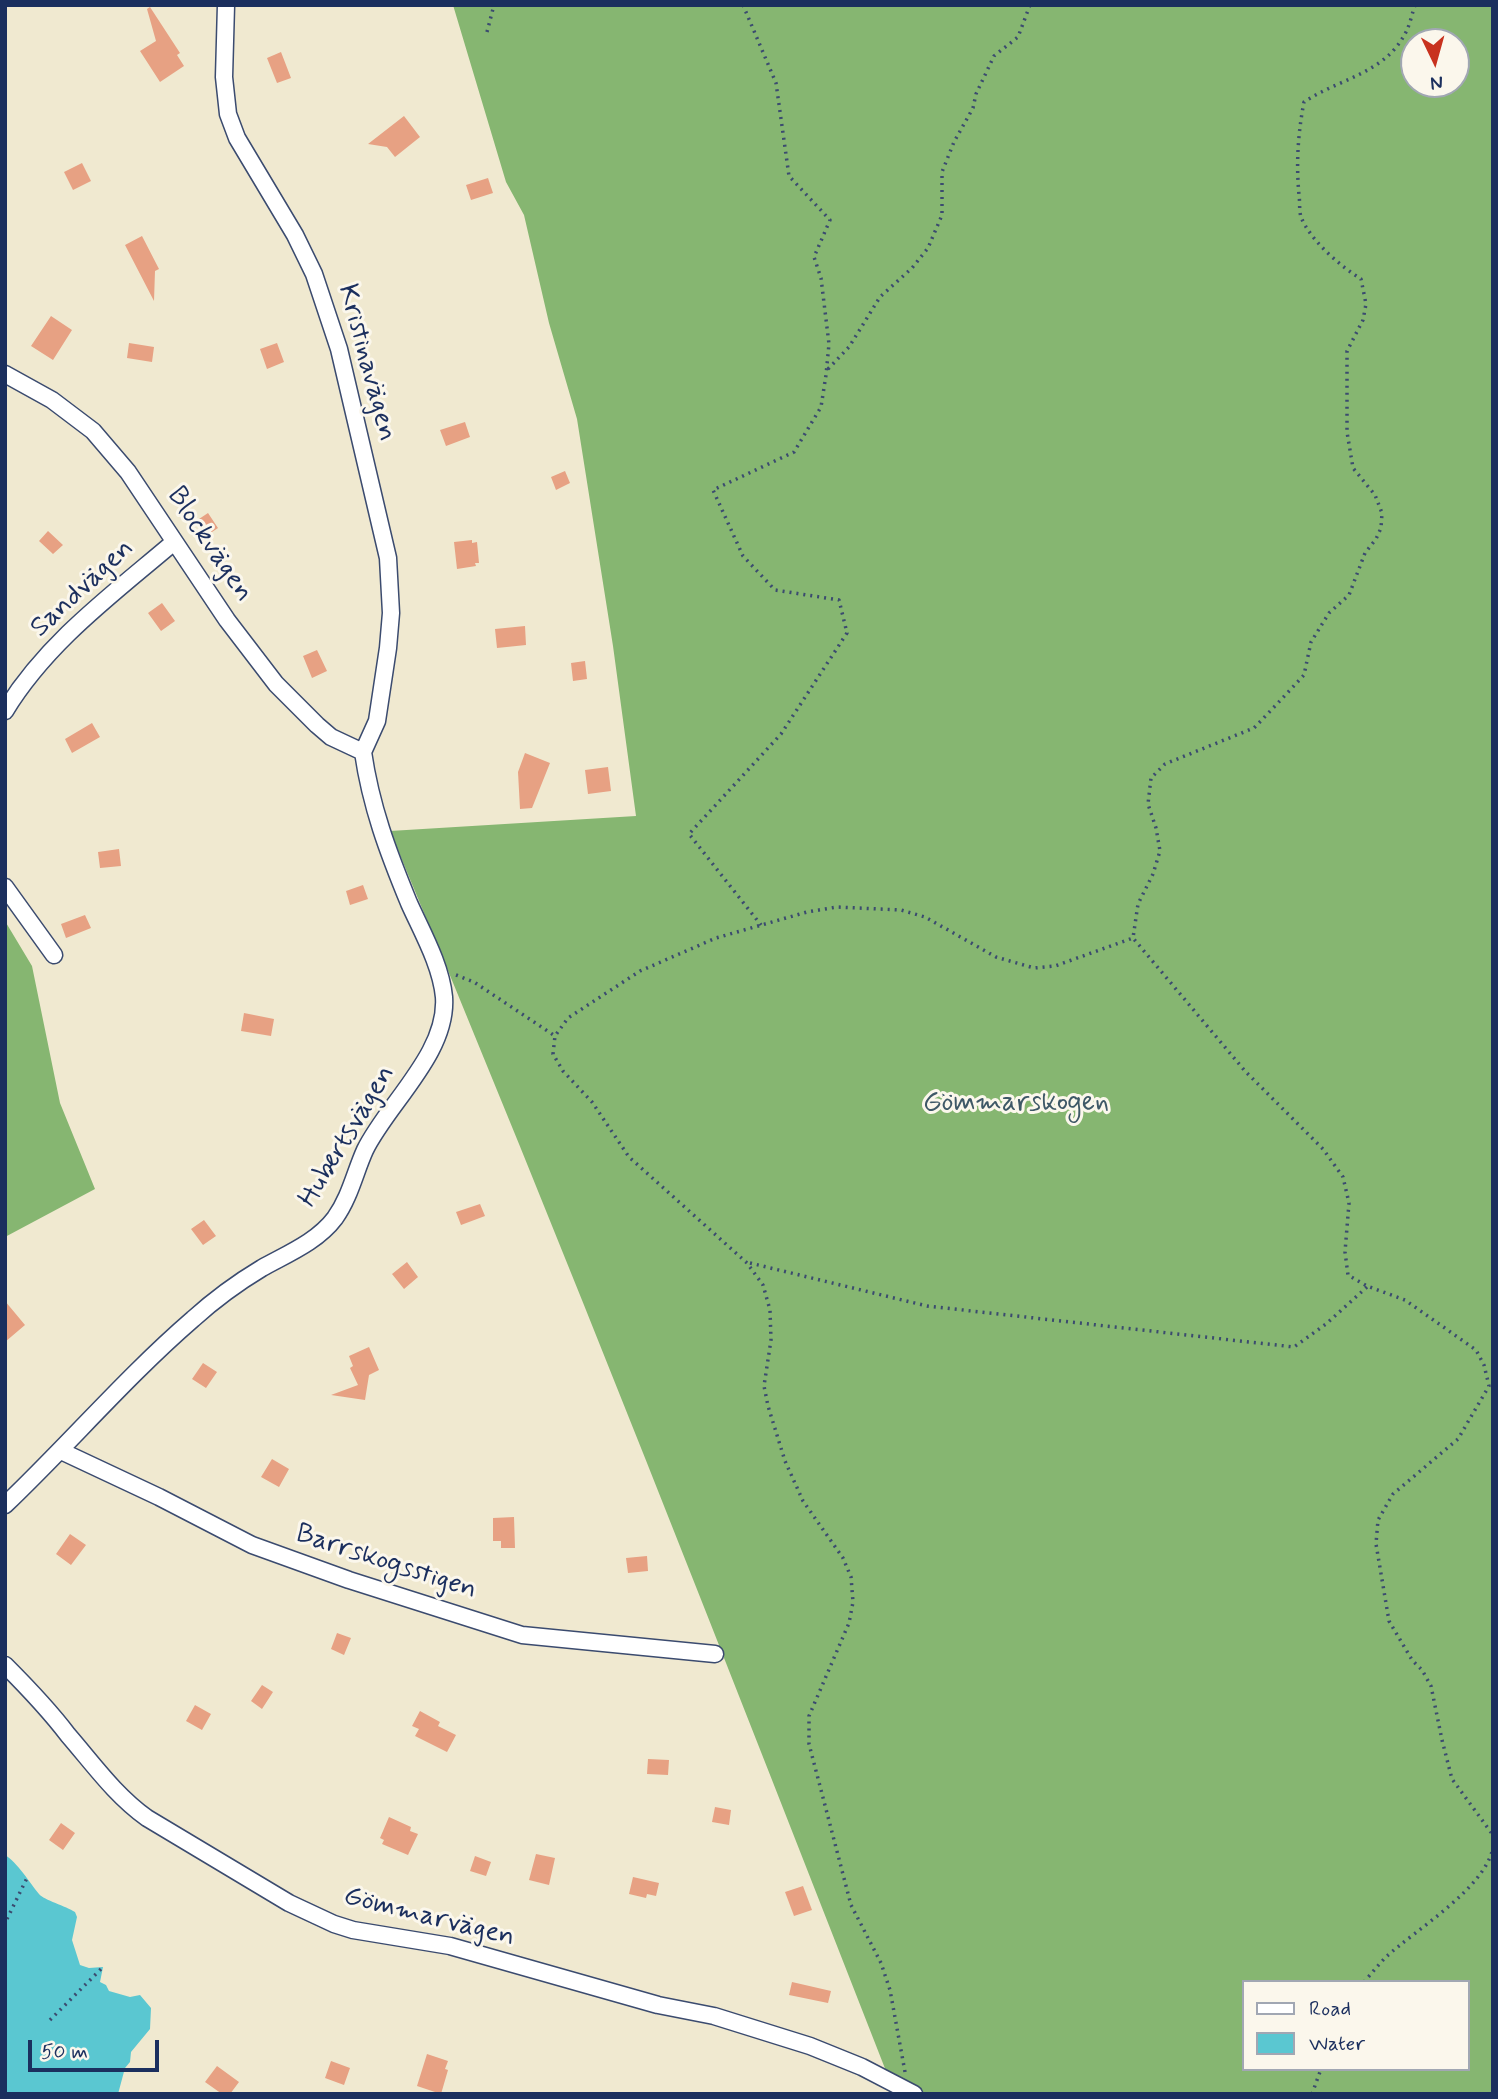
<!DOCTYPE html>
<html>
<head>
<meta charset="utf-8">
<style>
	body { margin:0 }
	#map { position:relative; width:1498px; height:2099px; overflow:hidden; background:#f0e9d0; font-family:Mynerve,sans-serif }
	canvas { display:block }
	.frame { position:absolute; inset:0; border:7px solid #1b2f5e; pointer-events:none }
	.legend { position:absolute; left:1242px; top:1980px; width:228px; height:91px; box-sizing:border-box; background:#fbf7ec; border:2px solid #a1a7b3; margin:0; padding:9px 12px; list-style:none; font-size:21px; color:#1b2f5e }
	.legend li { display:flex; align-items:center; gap:14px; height:35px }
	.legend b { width:35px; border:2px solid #a1a7b3 }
	.north { position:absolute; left:1400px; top:28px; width:70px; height:70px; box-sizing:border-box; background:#fbf7ec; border:2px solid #a1a7b3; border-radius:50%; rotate:175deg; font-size:19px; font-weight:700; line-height:28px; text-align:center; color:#1b2f5e }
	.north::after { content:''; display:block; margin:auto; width:24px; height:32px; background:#c8321e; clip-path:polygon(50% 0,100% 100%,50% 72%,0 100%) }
	.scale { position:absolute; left:28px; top:2040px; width:131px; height:32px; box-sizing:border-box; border:4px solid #1b2f5e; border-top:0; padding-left:9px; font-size:21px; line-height:24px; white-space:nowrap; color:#1b2f5e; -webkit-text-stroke:5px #fbf7ec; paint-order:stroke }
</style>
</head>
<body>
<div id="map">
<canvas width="1498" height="2099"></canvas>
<div class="frame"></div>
<ul class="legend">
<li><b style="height:9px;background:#fff"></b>Road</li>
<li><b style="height:19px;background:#5ac7d1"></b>Water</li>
</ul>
<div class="north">N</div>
<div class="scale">50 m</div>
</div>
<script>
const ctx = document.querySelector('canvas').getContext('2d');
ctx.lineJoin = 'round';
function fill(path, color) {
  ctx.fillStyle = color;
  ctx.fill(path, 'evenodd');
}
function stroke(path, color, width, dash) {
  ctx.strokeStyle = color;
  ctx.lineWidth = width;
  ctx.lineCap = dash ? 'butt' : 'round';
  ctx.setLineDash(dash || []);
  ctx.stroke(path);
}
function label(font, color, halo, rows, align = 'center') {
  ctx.font = font + ' Mynerve,sans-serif';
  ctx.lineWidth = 6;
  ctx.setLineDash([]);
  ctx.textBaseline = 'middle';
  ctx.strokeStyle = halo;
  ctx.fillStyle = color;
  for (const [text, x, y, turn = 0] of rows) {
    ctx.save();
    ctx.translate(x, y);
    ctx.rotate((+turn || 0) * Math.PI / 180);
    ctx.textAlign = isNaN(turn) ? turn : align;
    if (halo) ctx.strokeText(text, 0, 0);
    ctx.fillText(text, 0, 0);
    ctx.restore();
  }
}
const forest = new Path2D(`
	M453,5H1493V2094H895C730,1672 565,1249 390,831L636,816L613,646L577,419L549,323L524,215L506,182ZM1414,42H1456V84H1414ZM1244,1982H1468V2069H1244Z
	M5,921L32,966L60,1103L95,1189L5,1237Z`);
const water = new Path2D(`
	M5,1855C17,1862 30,1883 39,1894C44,1900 66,1906 75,1912L77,1917L72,1940L80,1965L89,1968L103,1967L100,1982L106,1985L109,1991L130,1997L140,1995L151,2008L150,2029L131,2052L130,2062L125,2068L118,2094H5Z`);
const building = new Path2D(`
	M150,7L180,53L177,55L184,66L160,82L140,51L156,41L147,9Z
	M281,52L291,78L277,83L267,58Z
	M404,116L420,137L395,157L387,147L368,144Z
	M82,163L91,181L73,190L64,172Z
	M488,178L493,193L471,200L466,185Z
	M142,236L159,269L155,271L154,301L125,245Z
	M51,316L72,330L53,360L31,346Z
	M129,343L154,347L152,362L127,358Z
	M277,343L284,362L267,369L260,349Z
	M465,422L470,437L446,446L440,430Z
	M565,471L570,483L556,490L551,477Z
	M208,513L218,528L206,536L196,521Z
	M48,531L63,545L53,554L39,541Z
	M472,540V543L477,542L479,563H475L476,566L457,569L454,542Z
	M162,603L175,621L161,631L148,613Z
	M525,626L526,645L497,648L495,629Z
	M317,650L327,671L312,678L303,656Z
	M585,661L587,679L573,681L571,663Z
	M92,723L100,737L72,753L65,739Z
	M525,753L550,763L532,808L520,809L518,772Z
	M608,767L611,791L588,794L585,770Z
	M119,849L121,866L100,868L98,852Z
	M363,885L368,899L350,905L346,891Z
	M85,915L91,928L66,938L61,924Z
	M244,1013L274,1019L271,1036L241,1031Z
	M480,1204L485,1216L461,1225L456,1212Z
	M204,1220L216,1236L203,1245L191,1229Z
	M407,1262L418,1277L404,1289L392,1274Z
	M5,1301L25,1325L5,1342Z
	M369,1347L379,1370L369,1375L365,1400L331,1395L358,1385L350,1368L353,1366L349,1356Z
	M203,1363L217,1372L206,1388L192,1379Z
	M272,1459L289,1469L279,1487L261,1477Z
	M514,1517L515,1548H501V1541H493V1518Z
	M70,1534L86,1545L71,1565L56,1554Z
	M647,1556L648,1571L628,1573L626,1558Z
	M337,1633L351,1638L344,1655L331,1649Z
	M262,1685L273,1692L262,1709L251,1701Z
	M195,1705L211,1714L202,1730L186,1721Z
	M420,1711L440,1722L438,1726L456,1735L447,1752L415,1736L419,1729L412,1726Z
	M648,1759L669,1760L668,1775L647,1774Z
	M715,1807L731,1810L729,1825L712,1822Z
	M389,1817L411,1827L410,1831L418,1834L408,1855L382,1844L384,1840L380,1838Z
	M61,1823L75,1833L63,1850L49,1840Z
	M536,1854L555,1858L549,1885L529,1880Z
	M475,1856L491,1862L486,1876L470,1871Z
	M633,1877L659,1883L656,1896L647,1894L646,1898L629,1894Z
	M803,1886L812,1910L794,1916L785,1892Z
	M792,1982L831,1991L828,2003L789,1995Z
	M427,2054L448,2061L445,2069L448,2070L441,2094L417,2086Z
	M331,2061L350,2068L344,2085L325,2078Z
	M217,2066L239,2082L230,2094H222L205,2082Z`);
const path = new Path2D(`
	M743,5L776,83L789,176L830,220L814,257L821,278L829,344L826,375L821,407L794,452L713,490L743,556L775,590L839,600L847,633L781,734L689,834L761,925
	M1415,5C1412,14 1410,24 1406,32C1385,74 1340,78 1304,102C1298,133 1296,163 1299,195C1300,201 1299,211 1301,217C1310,240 1340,266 1361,279L1366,304L1363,320L1347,351V432L1353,468L1375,495L1382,513L1381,528L1376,539L1365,553L1349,595L1329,613L1311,642L1304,675L1277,704L1254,728L1165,764L1151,778L1148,804L1156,828L1160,851L1153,874L1138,904L1133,938L1245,1071L1323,1149L1343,1177L1349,1203L1345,1252L1348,1275L1367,1286L1405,1300L1476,1350L1484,1365L1489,1386L1458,1439L1393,1494L1378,1520L1376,1544L1389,1621L1412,1660L1422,1670L1431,1686L1442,1740L1452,1779L1493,1835
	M487,32L494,5
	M828,369L849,347L880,297L912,268L928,248L942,215V172L954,142L973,108L976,94L994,56L1018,37L1030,5
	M456,975L474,982L555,1036
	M750,1263L927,1306L1294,1347L1326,1324L1367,1287
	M7,1919L27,1878
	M1364,1982C1371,1974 1378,1965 1386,1957C1415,1930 1486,1888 1493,1847
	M50,2020L103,1967
	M905,2072L890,1990L881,1963L851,1905L809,1744V1716L849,1623L853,1602L851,1577L843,1558L803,1501L785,1461L768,1406L764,1386L771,1340L770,1310L763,1285L747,1263L629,1157L592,1102L563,1071L553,1054L555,1036L568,1018L640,971L716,938L807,912L837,907L901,910L925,917L996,957L1034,968L1055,966L1133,938
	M1312,2094L1321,2069`);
const minor = new Path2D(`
	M226,5L224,77L228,114L237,138L295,235L314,274L339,349L388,558L391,613L388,648L377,721L363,752
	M5,374L52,400L93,431L128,472L227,620L276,684L317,725L331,737L363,752
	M5,711C47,642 113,594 174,542
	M5,887L54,955
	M61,1451L159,1497L252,1545L349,1580L522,1635L715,1654
	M5,1505C69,1444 127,1376 193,1319C214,1300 237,1283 262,1268C287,1254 317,1242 335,1218C350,1197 355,1172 365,1150C388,1103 448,1053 444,997C441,965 422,932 409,903C388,852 371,807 363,752
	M5,1665C27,1687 49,1710 68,1735C94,1765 115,1795 147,1818L289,1903L334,1924L353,1930L450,1946L658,2005L714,2016L810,2046L862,2067L914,2094`);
const streetNames = [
	["Kristinavägen",366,363,75],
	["Blockvägen",209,545,56],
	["Sandvägen",83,589,-43],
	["Hubertsvägen",348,1137,-59],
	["Barrskogsstigen",386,1563,18],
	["Gömmarvägen",429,1918,14]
];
const parkNames = [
	["Gömmarskogen",1016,1104]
];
fill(forest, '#86b671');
fill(water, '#5ac7d1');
fill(building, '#e7a183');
stroke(minor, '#3b4b6f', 19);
stroke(path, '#3b4b6f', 3.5, [2, 5]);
stroke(minor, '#fff', 16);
label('28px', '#1b2f5e', '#fbf7ec', streetNames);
label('28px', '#3e5867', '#fbf7ec', parkNames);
</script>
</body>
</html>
